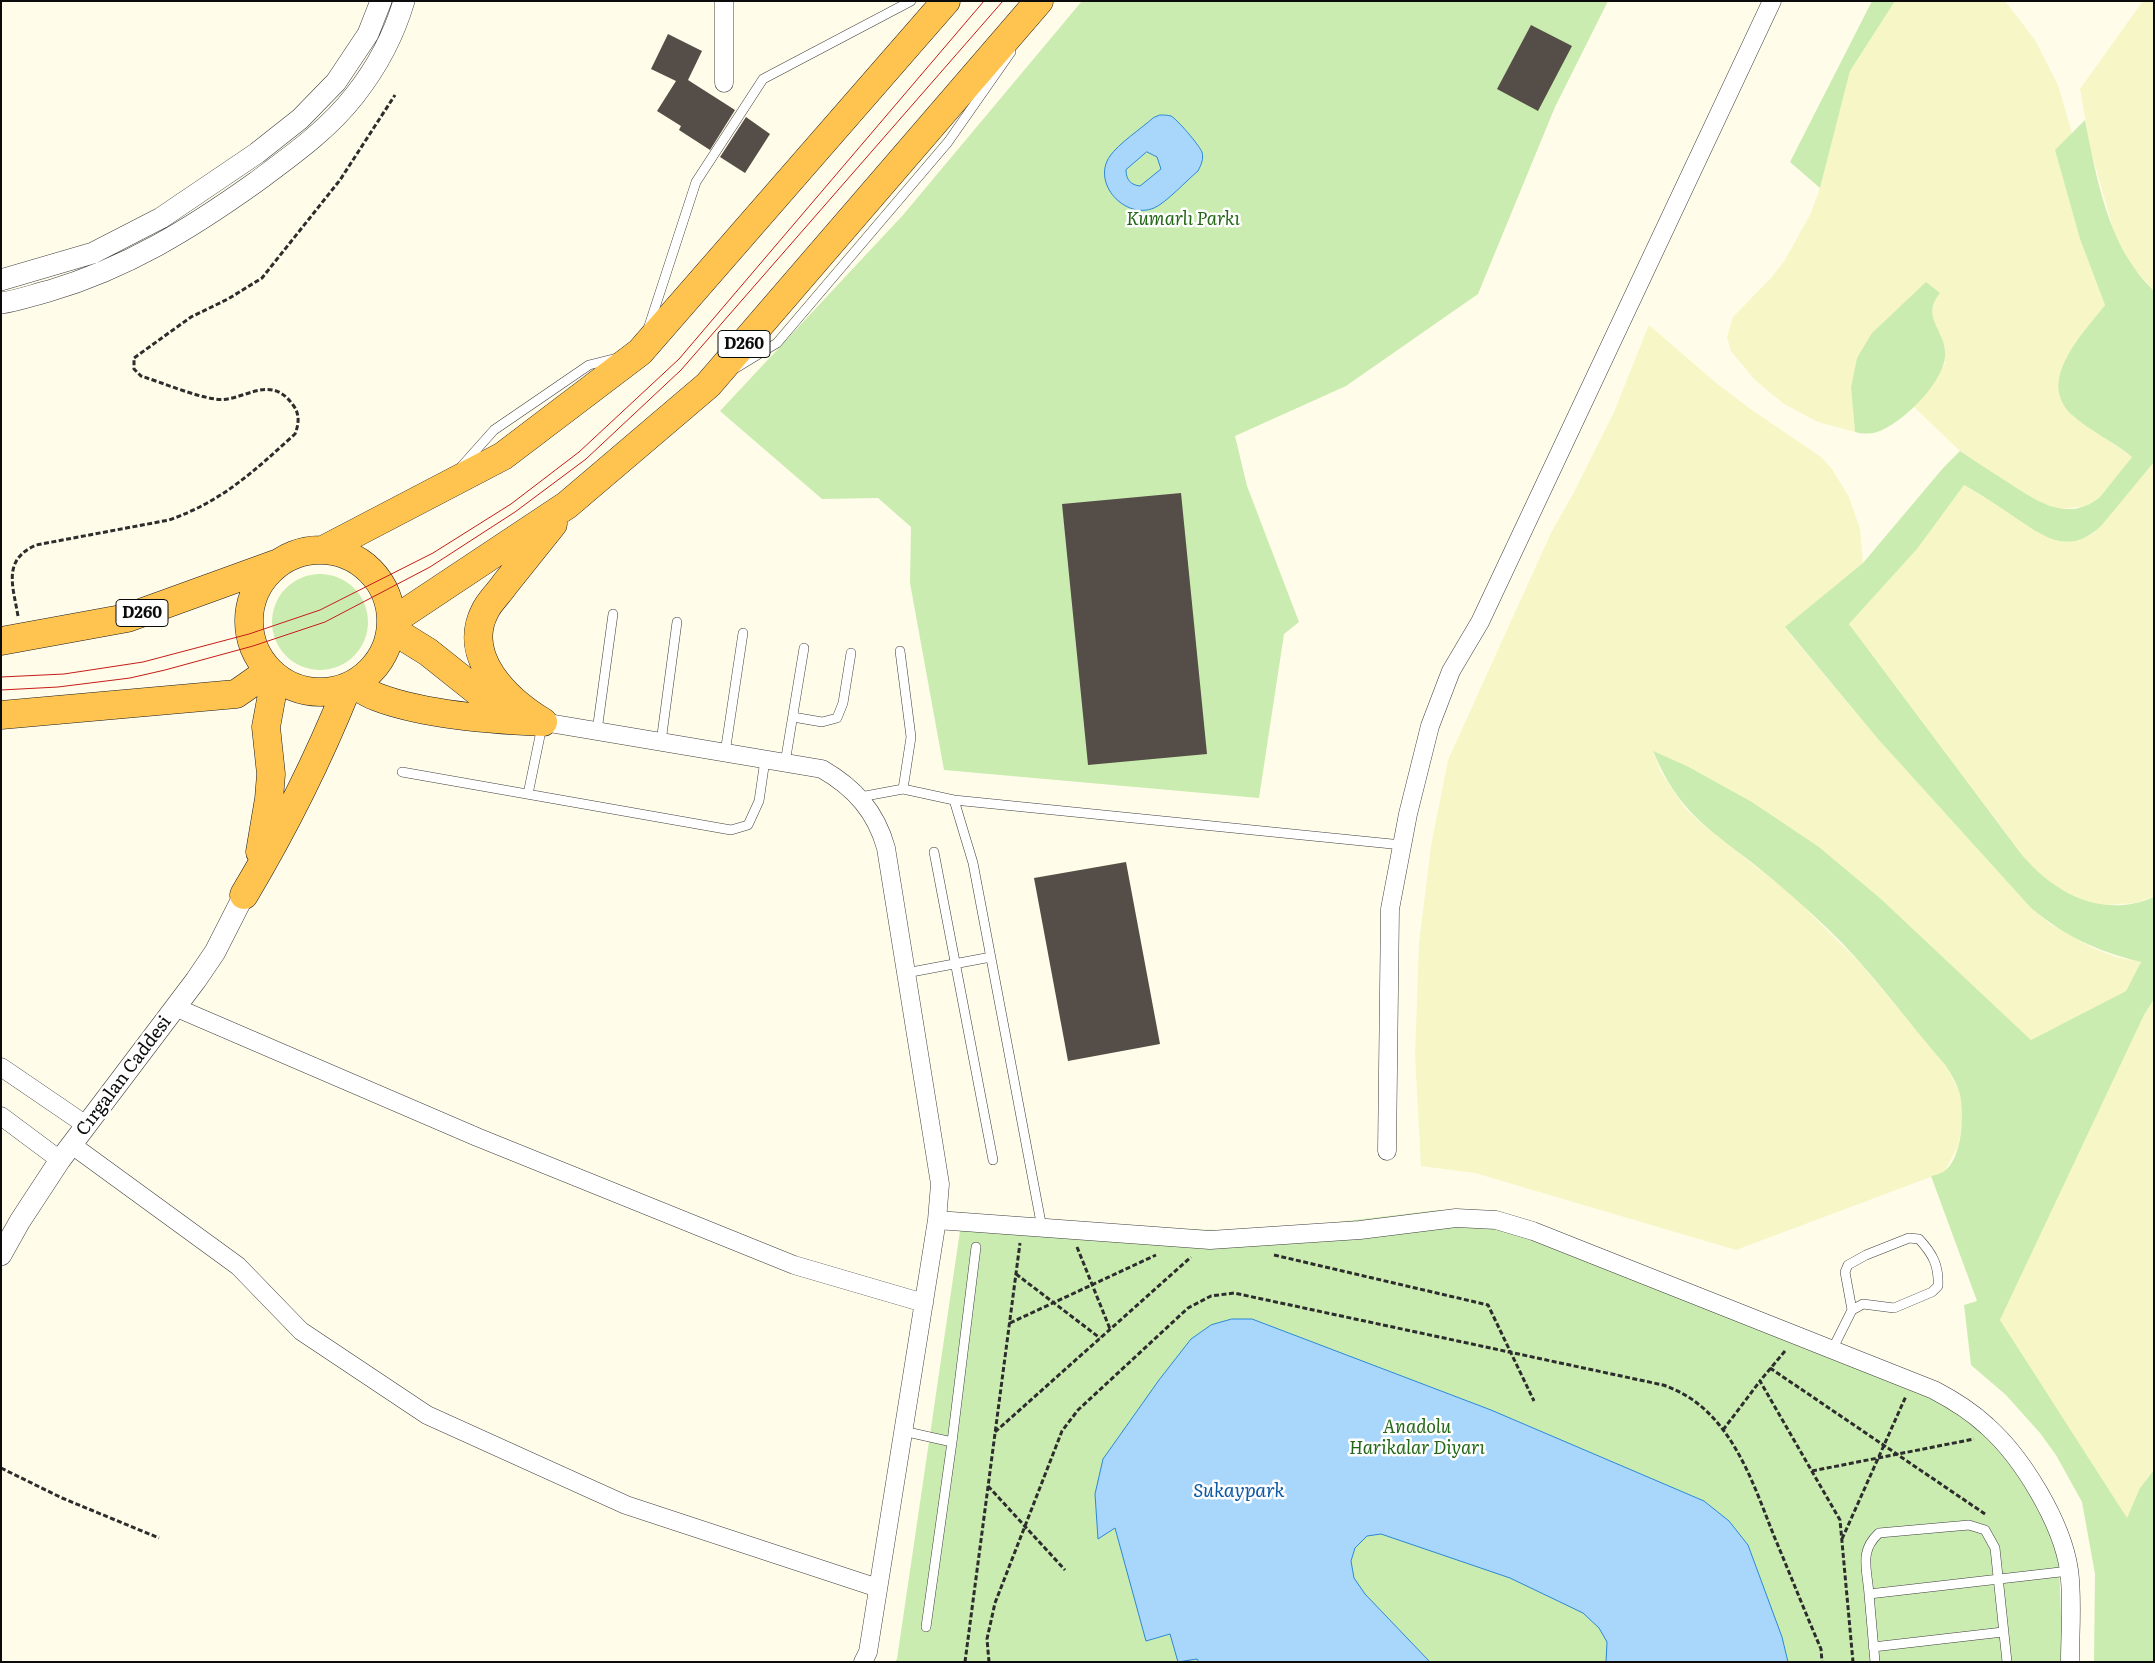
<!DOCTYPE html>
<html>
<head>
<meta charset="utf-8">
<style>
	body { margin:0 }
	#map { position:relative; width:2155px; height:1663px; overflow:hidden; background:#fffce9; font-family:Literata,serif }
	canvas { display:block }
	.frame { position:absolute; inset:0; border:2px solid #0b0b0b; pointer-events:none }
</style>
</head>
<body>
<div id="map">
<canvas width="2155" height="1663"></canvas>
<div class="frame"></div>
</div>
<script>
const ctx = document.querySelector('canvas').getContext('2d');
ctx.lineJoin = 'round';
function fill(path, color) {
  ctx.fillStyle = color;
  ctx.fill(path, 'evenodd');
}
function stroke(path, color, width, dash) {
  ctx.strokeStyle = color;
  ctx.lineWidth = width;
  ctx.lineCap = dash ? 'butt' : 'round';
  ctx.setLineDash(dash || []);
  ctx.stroke(path);
}
function label(font, color, halo, rows, align = 'center') {
  ctx.font = font + ' Literata,serif';
  ctx.lineWidth = 5;
  ctx.setLineDash([]);
  ctx.textBaseline = 'middle';
  ctx.strokeStyle = halo;
  ctx.fillStyle = color;
  for (const [text, x, y, turn = 0] of rows) {
    ctx.save();
    ctx.translate(x, y);
    ctx.rotate((+turn || 0) * Math.PI / 180);
    ctx.textAlign = isNaN(turn) ? turn : align;
    if (halo) ctx.strokeText(text, 0, 0);
    ctx.fillText(text, 0, 0);
    ctx.restore();
  }
}
const farmland = new Path2D(`
	M1895,1H2005L2035,40L2058,85L2072,133L2055,150L2080,239L2105,305L2067,356L2061,369L2059,390L2062,401L2073,416L2132,457L2100,497L2086,506L2061,509L2036,501L1960,451L1914,407L1937,379L1945,363V347L1940,333L1935,327L1932,312L1936,298L1940,293L1893,315L1882,323L1851,388L1855,432L1818,422L1784,404L1755,380L1731,351L1727,337L1733,317L1771,278L1785,260L1811,213L1820,188L1850,71Z
	M2143,1L2154,2V291L2131,265L2114,232L2091,151L2080,89Z
	M1649,325L1715,382L1749,408L1821,457L1832,469L1849,497L1860,529L1863,563L1785,628L1878,739L2031,908L2050,924L2093,948L2116,957L2141,962L2126,991L2031,1040L1881,899L1819,847L1752,802L1687,766L1653,752L1661,772L1685,808L1701,823L1793,896L1861,964L1946,1066L1959,1091L1962,1105L1963,1119L1958,1147L1944,1172L1736,1250L1475,1173L1421,1166L1415,1055L1419,944L1431,846L1448,760L1551,533L1573,494L1614,412Z
	M2154,462V897L2136,903L2105,905L2089,902L2057,888L2030,865L1849,624L1917,549L1964,485L2057,541L2067,542L2085,538L2094,533Z
	M2154,999V1470L2140,1488L2127,1519L2000,1320L2144,1015Z`);
const green = new Path2D(`
	M1082,1H1608L1555,107L1478,294L1346,386L1235,436L1247,486L1299,622L1284,634L1259,798L944,770L910,583L911,527L878,498L822,499L720,411L903,215Z
	M1872,1H1895L1850,71L1820,188L1790,162Z
	M2085,120C2097,180 2108,247 2154,291V462L2101,526C2068,557 2043,536 2013,516C1997,505 1980,494 1964,485L1917,549L1849,624L2019,851C2051,892 2102,920 2154,897V999L2144,1015L2000,1320L2127,1518L2140,1488L2154,1470V1662H2094L2095,1574L2082,1502L2056,1455L2040,1433L2006,1395L1971,1365L1964,1305L1977,1301L1931,1176C1935,1175 1939,1174 1943,1172C1963,1160 1965,1111 1959,1091C1956,1082 1951,1074 1946,1066C1906,1020 1871,970 1827,928C1804,906 1780,885 1755,865C1706,827 1678,811 1653,751L1687,766L1752,802L1819,847L1881,899L2031,1040L2126,991L2141,962C2097,951 2066,937 2031,908L1878,739L1785,627L1863,563L1944,467L1960,451C1975,461 1990,471 2006,481C2035,500 2067,524 2100,497L2132,457C2114,442 2090,431 2072,415C2035,380 2084,333 2105,305L2080,239L2055,150Z
	M1926,282L1940,293C1919,319 1948,331 1945,357C1943,383 1902,424 1877,432C1870,434 1862,434 1855,432L1851,388L1857,358L1872,333Z
	M272 622a48 48 0 1 1 96 0a48 48 0 1 1-96 0Z
	M1439,1210L1695,1292L1958,1399L2045,1501L2058,1542L2063,1662H895L897,1659L961,1224L1263,1231Z`);
const water = new Path2D(`
	M1160,115C1164,115 1167,115 1171,116C1177,119 1199,145 1202,152C1204,159 1201,165 1198,171C1187,180 1166,203 1154,208C1125,220 1091,183 1110,156C1118,144 1142,128 1153,118ZM1147,152L1157,157L1161,169L1140,186C1131,185 1126,180 1126,170Z
	M1232,1319H1252L1491,1410L1704,1501L1729,1521L1748,1545L1782,1637L1788,1662H1606L1607,1642L1599,1628L1583,1613L1510,1578L1381,1534L1367,1536L1355,1548L1351,1561L1354,1578L1365,1594L1430,1662H1199L1197,1659L1178,1662L1170,1634L1146,1641L1115,1528L1098,1539L1095,1494L1103,1459L1159,1380L1191,1339L1211,1325Z`);
const building = new Path2D(`
	M1531,25L1572,46L1538,111L1497,89Z
	M668,34L702,51L688,80L735,110L710,150L679,130L681,126L657,111L676,81L651,69Z
	M746,117L770,134L745,173L720,157Z
	M1181,493L1207,754L1088,765L1062,504Z
	M1126,862L1160,1044L1068,1061L1034,878Z`);
const path = new Path2D(`
	M18,616C13,586 2,560 36,545L169,520C223,501 254,471 295,434C299,424 300,414 293,405C269,371 242,404 215,399C194,396 163,383 141,376L134,369V358L191,317L228,299L262,278L340,180L395,95
	M1077,1247L1110,1329
	M1274,1255L1488,1305L1534,1401
	M1016,1274L1100,1338
	M1010,1323L1156,1255
	M1785,1351L1760,1381L1840,1520L1853,1662
	M1770,1368L1985,1514
	M1723,1430L1760,1381
	M995,1432L1191,1257
	M1,1468L62,1498L159,1538
	M1812,1471L1974,1439
	M988,1486L1065,1570
	M1842,1539L1906,1396
	M965,1662L1020,1243
	M989,1662L987,1639L995,1603L1062,1431L1078,1410L1188,1308L1211,1296L1234,1293L1663,1385C1729,1407 1751,1478 1774,1536C1790,1574 1805,1612 1821,1649L1822,1662`);
const service = new Path2D(`
	M648,329L696,182L763,79L911,1
	M736,368L777,343L948,142L1011,52
	M461,467L494,430L589,365L617,358
	M900,651L911,737L903,789
	M793,717L822,722L837,718L843,703L851,653
	M597,731L613,614
	M661,742L677,622
	M725,753L743,633
	M785,763L804,648
	M402,772L731,830L748,825L759,801L765,760
	M528,794L542,726
	M860,797L903,789L954,800L1402,845
	M954,800L973,863L1042,1228
	M934,852L993,1160
	M906,973L991,957
	M1832,1350L1852,1310L1863,1304L1894,1308L1932,1292L1938,1286C1939,1266 1933,1254 1919,1239L1909,1238L1866,1255L1848,1265L1845,1272L1852,1310
	M903,1431L952,1442
	M1869,1594C1867,1568 1859,1551 1879,1533L1969,1525L1985,1530L1995,1548L2007,1662
	M926,1627L952,1442L976,1247
	M1873,1647L2003,1632
	M1875,1662L1869,1594L2069,1571`);
const minor = new Path2D(`
	M724,83V1
	M543,722L822,769C855,788 876,812 886,848L940,1184L937,1220L868,1652L863,1662
	M177,1008L477,1137L794,1265L924,1303
	M1,1067L86,1125
	M1,1116L60,1160
	M72,1145L238,1266L301,1331L427,1415L626,1505L878,1588
	M1387,1151L1390,909L1408,814L1430,726L1451,671L1480,622L1772,1
	M937,1220L1210,1240L1360,1230L1456,1218L1496,1220L1533,1231L1934,1390C1953,1400 1971,1411 1987,1426C2023,1458 2062,1523 2069,1570C2073,1598 2070,1633 2070,1662`);
const tertiary = new Path2D(`
	M1,280L93,253L161,218L257,153L300,119L336,82L368,34L381,1
	M1,303C17,301 33,295 49,291C127,268 190,229 256,182C291,156 328,130 355,95C377,67 394,35 404,1
	M1,1255L20,1221L60,1160L196,980L215,952L244,895`);
const trunk = new Path2D(`
	M249 621a71 71 0 1 1 142 0a71 71 0 1 1-142 0Z
	M323,550L503,456L640,352L946,1
	M391,622L567,505L708,385L1039,1
	M391,629L428,652L482,695L516,713
	M1,641L127,618L276,564
	M354,684C361,689 369,694 377,697C424,715 492,720 543,722
	M1,715L236,694L269,671
	M543,722C507,700 461,657 485,611C489,602 499,593 505,584C521,564 537,544 553,524
	M260,852L269,799L271,774L266,727L275,678
	M244,895C284,828 318,760 347,688`);
const tram = new Path2D(`
	M1,677L64,674L143,662L249,634L320,610L433,553L511,504L579,452L679,359L984,1
	M1,690L58,687L130,678L165,670L253,646L325,622L430,567L515,512L586,459L681,370L1003,1`);
const shields = [
	[744,344,52],
	[142,613,52]
];
const shieldNames = [
	["D260",744,344],
	["D260",142,613]
];
const parkNames = [
	["Kumarlı Parkı",1183,220],
	["Anadolu",1417,1428],
	["Harikalar Diyarı",1417,1449]
];
const streetNames = [
	["Cırgalan Caddesi",124,1076,-53]
];
const waterNames = [
	["Sukaypark",1239,1491]
];
fill(farmland, '#f7f6c7');
fill(green, '#cbecb0');
fill(water, '#a9d7fb');
stroke(water, '#2b88d8', 1);
fill(building, '#554d47');
stroke(service, '#3e3e3e', 10);
stroke(minor, '#3e3e3e', 19);
stroke(tertiary, '#3e3e3e', 22);
stroke(trunk, '#1c1c1c', 29);
stroke(path, '#2d2d2d', 3, [5, 2.5]);
stroke(service, '#fff', 9);
stroke(minor, '#fff', 18);
stroke(tertiary, '#fff', 21);
stroke(trunk, '#ffc450', 28);
stroke(tram, '#c51c19', 1);
for (const [x, y, w] of shields) {
  const box = new Path2D();
  box.roundRect(x - w / 2, y - 13.5, w, 27, 4);
  ctx.fillStyle = '#fff';
  ctx.fill(box);
  stroke(box, '#0b0b0b', 1);
}
label('bold 16px', '#0b0b0b', null, shieldNames);
label('italic 18px', '#236717', '#fff', parkNames);
label('18px', '#0b0b0b', '#fff', streetNames);
label('italic 19px', '#0c59a5', '#fff', waterNames);
</script>
</body>
</html>
